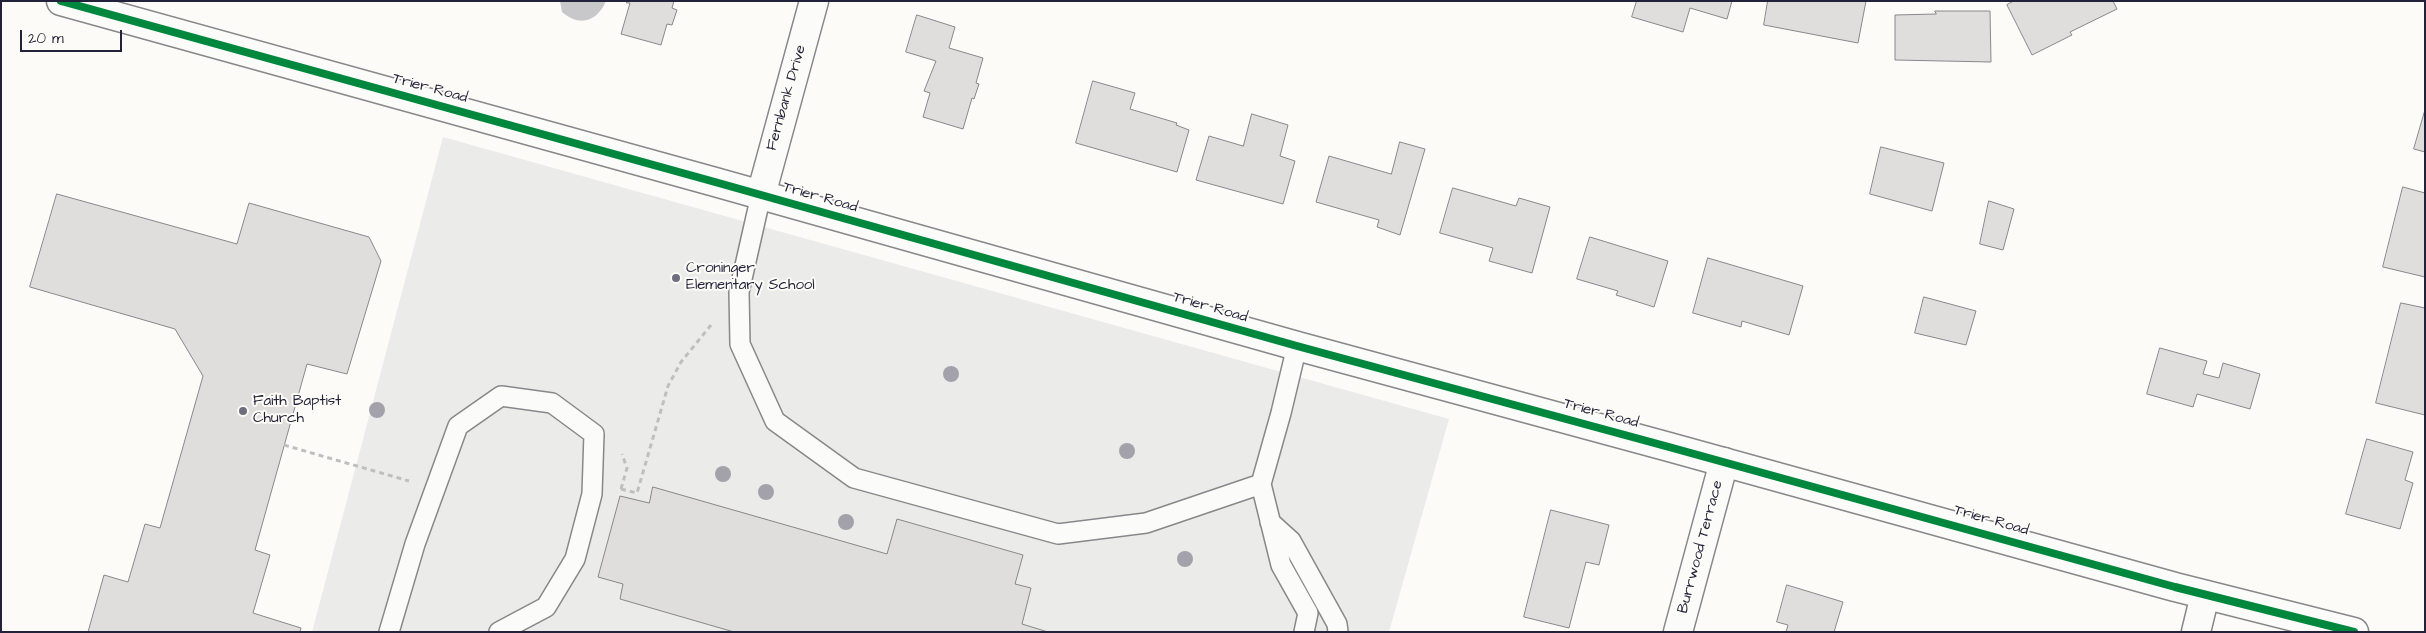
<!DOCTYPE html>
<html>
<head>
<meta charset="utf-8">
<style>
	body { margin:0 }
	#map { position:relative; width:2426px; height:633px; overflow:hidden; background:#fcfbf8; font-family:"Architects Daughter",sans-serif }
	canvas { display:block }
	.frame { position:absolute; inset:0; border:2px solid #22223b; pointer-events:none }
	.scale { position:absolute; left:20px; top:30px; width:102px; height:22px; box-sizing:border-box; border:2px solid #22223b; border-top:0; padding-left:6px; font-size:15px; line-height:18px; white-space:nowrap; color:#22223b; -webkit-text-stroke:4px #fdfcf7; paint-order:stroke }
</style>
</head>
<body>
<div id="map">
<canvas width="2426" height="633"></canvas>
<div class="frame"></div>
<div class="scale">20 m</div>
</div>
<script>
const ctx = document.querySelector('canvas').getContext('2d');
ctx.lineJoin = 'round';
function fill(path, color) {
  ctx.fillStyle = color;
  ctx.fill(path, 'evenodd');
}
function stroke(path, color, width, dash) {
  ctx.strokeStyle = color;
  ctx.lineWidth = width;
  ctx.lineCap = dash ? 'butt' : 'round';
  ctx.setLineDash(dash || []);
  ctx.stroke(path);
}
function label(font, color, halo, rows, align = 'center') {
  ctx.font = font + ' "Architects Daughter",sans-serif';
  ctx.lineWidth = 4;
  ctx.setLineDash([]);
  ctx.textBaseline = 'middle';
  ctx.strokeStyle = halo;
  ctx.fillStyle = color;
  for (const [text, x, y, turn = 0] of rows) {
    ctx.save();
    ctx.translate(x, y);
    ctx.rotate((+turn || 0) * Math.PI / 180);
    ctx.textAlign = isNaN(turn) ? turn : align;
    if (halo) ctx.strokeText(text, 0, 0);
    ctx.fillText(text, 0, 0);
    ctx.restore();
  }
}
const built = new Path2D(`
	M443,137L1449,419L1389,632H312Z`);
const water = new Path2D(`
	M560,1H606C597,22 579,27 562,12Z`);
const building = new Path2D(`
	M627,1H674L672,8L677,10L672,25L667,24L661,45L621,34L630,3H627Z
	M1637,1H1732L1727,19L1690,8L1683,32L1632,17Z
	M1768,1H1866L1858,43L1764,25Z
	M2014,1H2113L2117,9L2070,32L2072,35L2032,55L2007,5Z
	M1935,11H1990L1991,62L1895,60V15L1936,14Z
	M917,15L955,27L949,48L983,58L976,83L979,84L974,99L972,98L963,129L923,117L930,93L924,91L936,61L906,52Z
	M1093,81L1135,93L1130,109L1177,123L1176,125L1189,130L1177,172L1076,143Z
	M2425,110V152L2414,149Z
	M1252,114L1288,125L1280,156L1295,161L1283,204L1196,180L1209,136L1243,146Z
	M1400,142L1425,149L1400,235L1377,227L1379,220L1316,202L1329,156L1391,174Z
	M1881,147L1944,163L1932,211L1870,194Z
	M2403,187L2425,193V277L2383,267Z
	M1453,188L1516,206L1519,198L1550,207L1532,273L1489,261L1493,248L1440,233Z
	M57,194L237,244L249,203L369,237L381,261L347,374L307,364L255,550L270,555L253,613L301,628L300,632H88L104,575L128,582L145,524L160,528L203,376L175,329L30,287Z
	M1989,201L2014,209L2003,250L1980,244Z
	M1590,237L1668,261L1654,307L1616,295L1618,291L1577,279Z
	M1708,258L1803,286L1789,335L1742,321L1741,327L1693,313Z
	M1924,297L1976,311L1966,345L1915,333Z
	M2401,303L2425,308V415L2376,403Z
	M2160,348L2207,361L2203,374L2219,378L2223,363L2260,374L2250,409L2197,394L2193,407L2147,394Z
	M2367,439L2413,452L2405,480L2413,483L2400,529L2346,514Z
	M653,487L887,554L897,519L1023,555L1015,584L1031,588L1022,624L1048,632H734L620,599L623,584L598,577L620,496L649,503Z
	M1551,510L1609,525L1599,565L1586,562L1569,628L1524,617Z
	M1787,585L1843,602L1834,632H1786L1788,625L1777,622Z`);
const path = new Path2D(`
	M284,445L409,481
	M621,489L627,468L622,454
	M621,489L637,493L668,386L681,362L711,325`);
const lane = new Path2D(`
	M761,195L739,292L740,344L775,421L854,478L1058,534L1146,523L1261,484
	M1297,346L1281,413L1261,484L1281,565L1308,613L1304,632
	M1270,522L1291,541L1337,624L1338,632
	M389,632L415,544L458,426L501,396L552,403L594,434L592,494L575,559L546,607L499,632`);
const street = new Path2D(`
	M761,195L814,1
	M1678,632L1724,462
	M2196,632L2205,595`);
const secondary = new Path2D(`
	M61,1L715,182L1297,346L1669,447L2175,587L2354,632`);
const cycleway = new Path2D(`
	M61,1L715,182L1297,346L1669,447L2175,587L2354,632`);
const trees = [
	[951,374],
	[377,410],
	[1127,451],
	[723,474],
	[766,492],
	[846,522],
	[1185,559]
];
const markers = [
	[676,278,5,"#6e6e7d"],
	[243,411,5,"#6e6e7d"]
];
const streetNames = [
	["Trier Road",430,89,15],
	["Fernbank Drive",787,98,-74],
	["Trier Road",820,198,16],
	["Trier Road",1210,308,16],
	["Trier Road",1601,414,15],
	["Trier Road",1991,521,16],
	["Burrwood Terrace",1701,547,-75]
];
const poiNames = [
	["Croninger",686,269],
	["Elementary School",686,286],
	["Faith Baptist",253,402],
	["Church",253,419]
];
fill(built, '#ebebe9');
fill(water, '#c8c8ca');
fill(building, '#dfdedd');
stroke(building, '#88888c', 1);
stroke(lane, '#88888c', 22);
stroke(street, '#88888c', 31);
stroke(secondary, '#88888c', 31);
stroke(path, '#bfbfc0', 3, [5, 4]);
stroke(lane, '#fbfbf9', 19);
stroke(street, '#fbfbf9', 28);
stroke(secondary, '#fbfbf9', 28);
stroke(cycleway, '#00873e', 8);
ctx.fillStyle = '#a3a2aa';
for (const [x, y] of trees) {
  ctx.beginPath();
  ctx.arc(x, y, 8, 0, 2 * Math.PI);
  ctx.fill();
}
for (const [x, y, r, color] of markers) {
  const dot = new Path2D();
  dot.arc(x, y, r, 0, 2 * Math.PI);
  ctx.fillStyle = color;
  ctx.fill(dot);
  stroke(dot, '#fdfcf7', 2);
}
label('15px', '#22223b', '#fdfcf7', streetNames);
label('15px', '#22223b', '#fdfcf7', poiNames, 'left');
</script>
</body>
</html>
